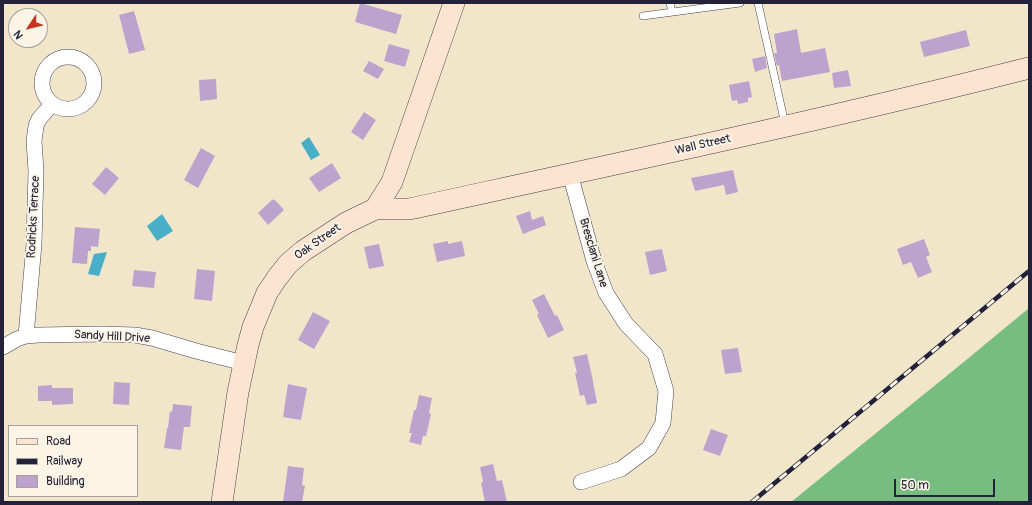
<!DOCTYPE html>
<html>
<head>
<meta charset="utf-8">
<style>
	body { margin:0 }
	#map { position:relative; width:1032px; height:505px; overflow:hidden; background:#f2e6ca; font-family:Pangolin,sans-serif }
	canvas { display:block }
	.frame { position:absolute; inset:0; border:4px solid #22223b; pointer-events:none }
	.legend { position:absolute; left:8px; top:425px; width:130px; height:72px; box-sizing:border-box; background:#fcf5e5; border:1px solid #a5a1a1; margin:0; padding:5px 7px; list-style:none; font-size:12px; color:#22223b }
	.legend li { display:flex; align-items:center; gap:8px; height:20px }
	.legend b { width:20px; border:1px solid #a5a1a1 }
	.north { position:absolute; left:8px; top:8px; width:40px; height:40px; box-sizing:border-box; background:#fcf5e5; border:1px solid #a5a1a1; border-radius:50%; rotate:235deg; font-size:11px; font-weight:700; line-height:16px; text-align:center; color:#22223b }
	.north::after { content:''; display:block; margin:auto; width:14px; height:18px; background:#c8321e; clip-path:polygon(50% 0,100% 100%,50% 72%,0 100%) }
	.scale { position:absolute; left:894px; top:479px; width:101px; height:18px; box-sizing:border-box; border:2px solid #22223b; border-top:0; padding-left:5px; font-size:12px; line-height:14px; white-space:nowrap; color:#22223b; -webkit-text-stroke:3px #fcf5e5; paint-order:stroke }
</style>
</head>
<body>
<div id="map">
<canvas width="1032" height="505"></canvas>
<div class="frame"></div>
<ul class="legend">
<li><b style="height:5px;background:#fde4d1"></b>Road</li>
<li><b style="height:5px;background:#22223b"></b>Railway</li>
<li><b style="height:11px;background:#bda2ce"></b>Building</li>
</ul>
<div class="north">N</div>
<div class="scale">50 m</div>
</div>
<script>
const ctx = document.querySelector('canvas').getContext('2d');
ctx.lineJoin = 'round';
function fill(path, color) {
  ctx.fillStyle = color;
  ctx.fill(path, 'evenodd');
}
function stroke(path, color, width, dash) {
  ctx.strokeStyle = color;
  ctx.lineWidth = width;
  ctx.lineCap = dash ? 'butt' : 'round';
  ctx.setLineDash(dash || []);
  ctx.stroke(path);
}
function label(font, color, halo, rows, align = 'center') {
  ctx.font = font + ' Pangolin,sans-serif';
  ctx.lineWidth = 4;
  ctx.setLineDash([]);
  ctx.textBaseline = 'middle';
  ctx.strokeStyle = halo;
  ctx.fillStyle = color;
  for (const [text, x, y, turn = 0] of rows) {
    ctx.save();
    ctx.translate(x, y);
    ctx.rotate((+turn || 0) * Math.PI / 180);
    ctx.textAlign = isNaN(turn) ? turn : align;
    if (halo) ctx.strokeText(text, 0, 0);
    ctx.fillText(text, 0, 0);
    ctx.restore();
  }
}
const forest = new Path2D(`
	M1029,308V502H791L965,361Z`);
const water = new Path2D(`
	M309,137L320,155L311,160L301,143Z
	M162,214L173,231L157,241L147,226Z
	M107,252L99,276L88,274L94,254Z`);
const building = new Path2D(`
	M360,3L402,15L396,34L355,22Z
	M134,11L145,50L129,54L119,15Z
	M797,29L801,53L825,48L830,72L782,81L779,65L777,66L774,53H777L774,34Z
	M966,30L970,46L924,57L920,42Z
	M389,44L410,50L405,67L384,61Z
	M765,56L767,68L755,72L752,59Z
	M369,61L384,69L378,79L363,71Z
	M848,70L851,86L834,88L832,73Z
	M216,79L217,99L200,101L199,80Z
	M749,81L752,97L748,98V102L738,104L737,100L732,101L729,85Z
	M364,112L376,120L363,140L351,132Z
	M201,148L215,156L198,188L184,180Z
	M332,163L341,178L319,192L309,178Z
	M106,167L119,178L105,195L92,184Z
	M733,170L738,192L726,195L724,185L695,191L691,178Z
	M273,199L274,201L275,200L284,210L268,225L258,213Z
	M530,211L532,220L543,216L546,225L523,234L516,216Z
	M75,227L100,229L98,247L91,246V251H88L87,264L72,263Z
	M924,239L930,255L926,257L932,272L918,278L911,262L903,265L897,249Z
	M448,241V244L462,241L465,256L437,262L433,244Z
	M379,244L384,266L369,269L364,247Z
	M662,249L667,271L650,275L645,252Z
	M197,269L215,271L212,301L194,299Z
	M134,270L156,272L154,288L132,286Z
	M544,294L555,316L557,315L564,330L548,338L537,315L539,314L532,300Z
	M313,312L330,321L314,349L298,340Z
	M738,348L742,372L725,374L721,350Z
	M587,354L592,376L597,403L587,405L584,395L580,396L575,373H577L573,357Z
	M114,382L130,383L129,405L113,404Z
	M288,384L307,388L301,420L283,417Z
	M52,385V388H73V404L52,405V401H38V386Z
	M419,395L432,398L429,413L431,414L426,436H423L421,445L409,442L412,433H409L414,410H416Z
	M173,404L192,406L190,427H184L181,450L164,448L167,428H168L170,411L172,412Z
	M711,429L728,435L720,456L703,450Z
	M493,464L497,481L502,480L507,502H485L481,483L483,482L480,467Z
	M288,466L304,468L302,485L305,486L302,502H283Z`);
const lane = new Path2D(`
	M670,3L672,12
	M758,3L785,124
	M643,16L740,3`);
const street = new Path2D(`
	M42 83a26 26 0 1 1 52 0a26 26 0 1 1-52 0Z
	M570,174L594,261L606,293L626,324L655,354L666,391L663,423L649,448L621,469L581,482
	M26,336L34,244L36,171L34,141L36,126L39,119L52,104
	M3,347L17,339L26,336L38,335L102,334L135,335L152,338L196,351L244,363`);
const secondary = new Path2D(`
	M375,209H409C616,164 824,120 1029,68
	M222,502L238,392L248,345L253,327L267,293L277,278L288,264L303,251L346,223L375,209L392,182L454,3`);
const rail = new Path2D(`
	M752,502L1029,271`);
const streetNames = [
	["Wall Street",703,145,-13],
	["Rodricks Terrace",34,217,-87],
	["Oak Street",318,242,-35],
	["Bresciani Lane",593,253,73],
	["Sandy Hill Drive",112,337,3]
];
fill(forest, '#77bc80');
fill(water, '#49afc8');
fill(building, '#bda2ce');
stroke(lane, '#413f50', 8);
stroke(street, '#413f50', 16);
stroke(secondary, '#413f50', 22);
stroke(lane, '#fff', 7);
stroke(street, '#fff', 15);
stroke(secondary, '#fde4d1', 21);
stroke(rail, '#22223b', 4.5);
stroke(rail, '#fcf5e5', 3, [9]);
label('12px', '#22223b', '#fcf5e5', streetNames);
</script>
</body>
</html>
